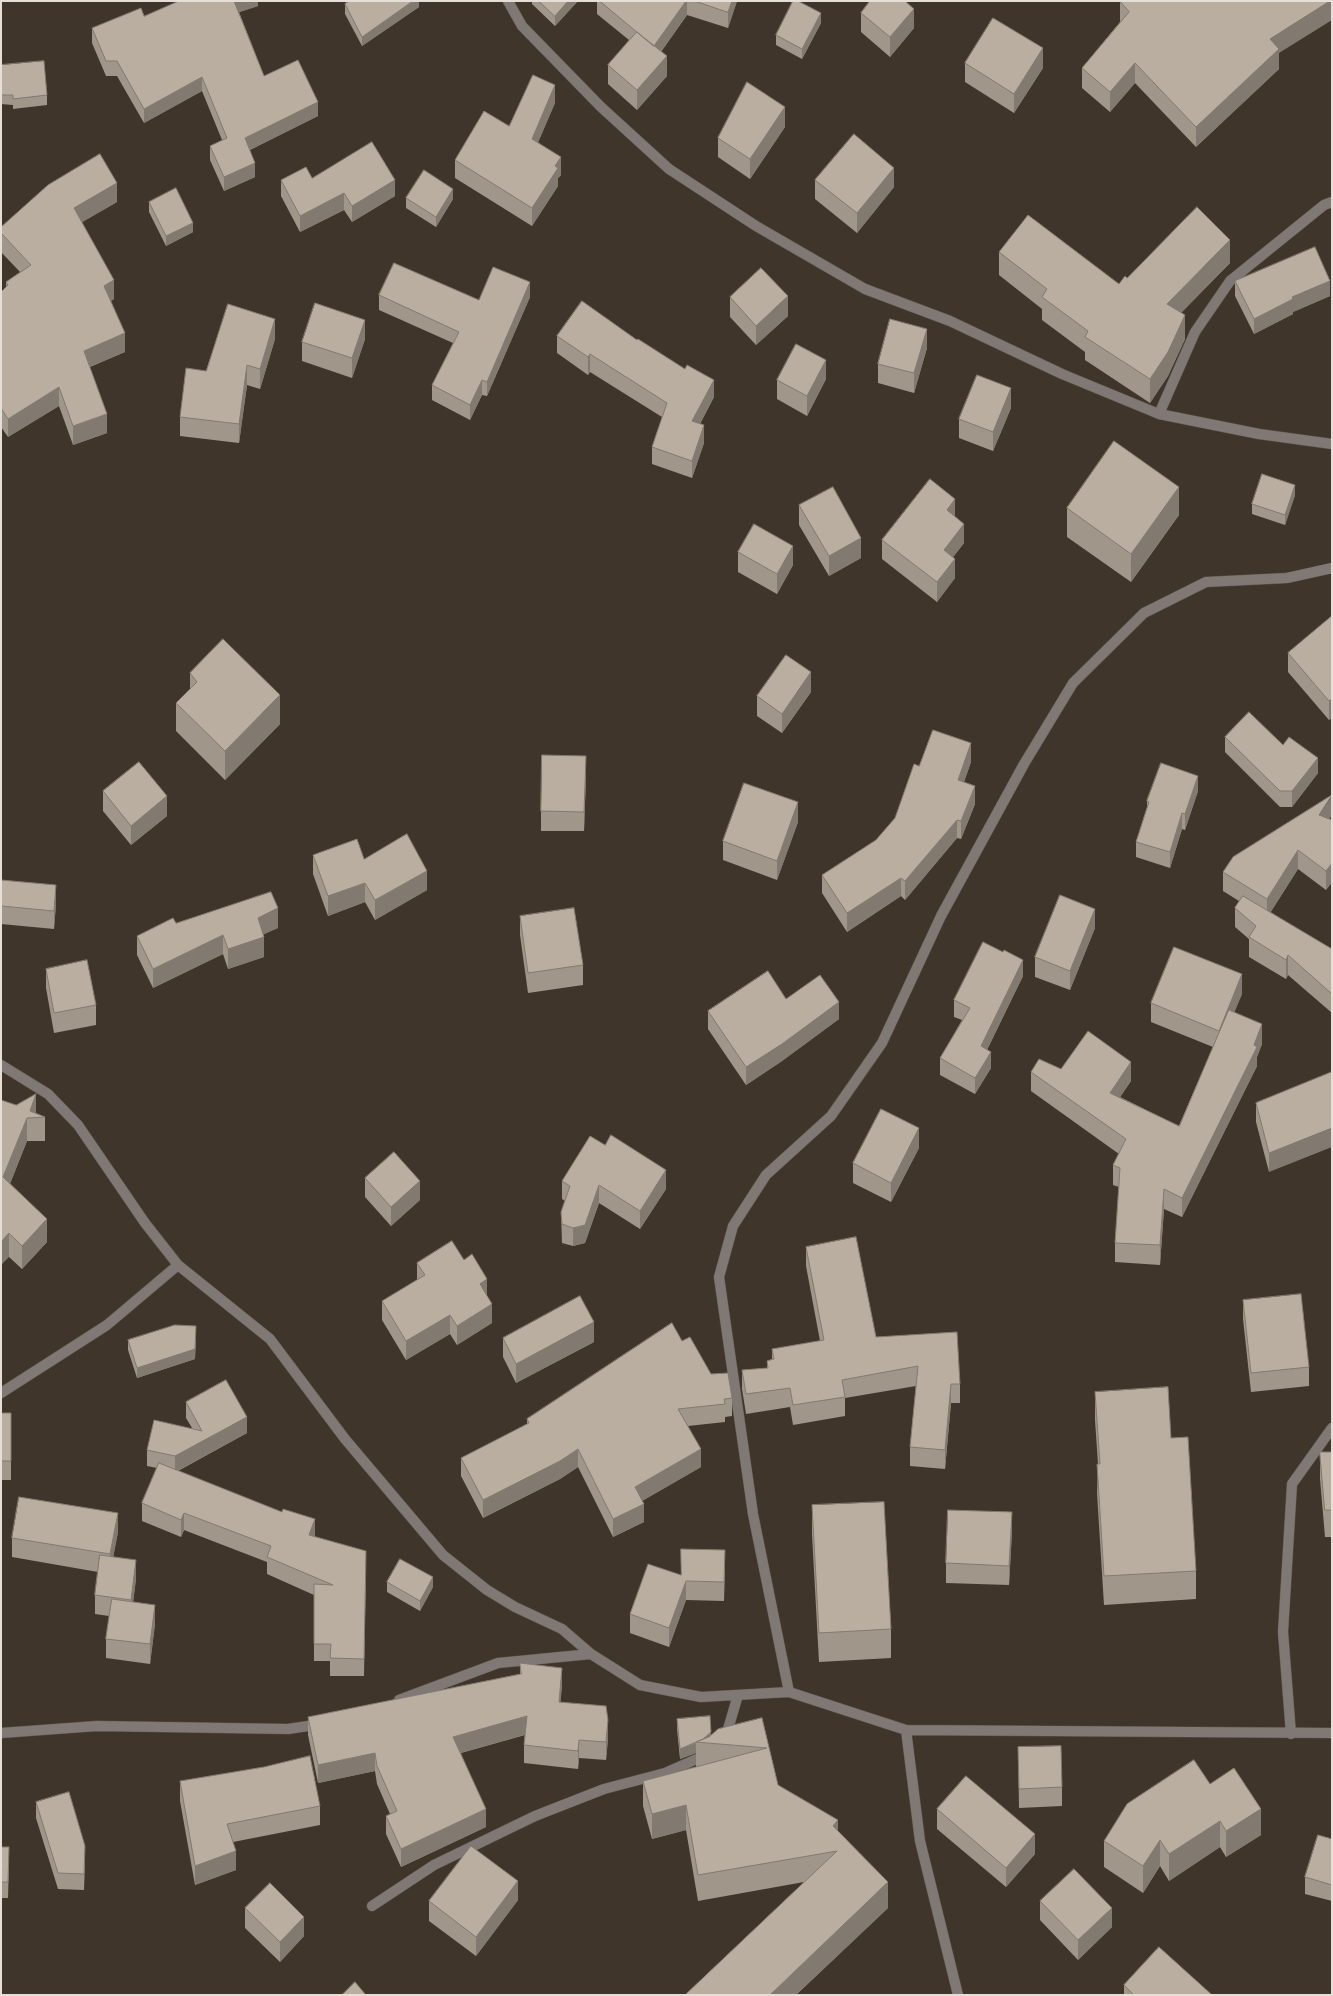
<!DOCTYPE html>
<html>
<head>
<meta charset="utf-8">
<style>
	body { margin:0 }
	#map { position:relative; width:1333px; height:1996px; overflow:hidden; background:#3f352a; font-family:Ubuntu,sans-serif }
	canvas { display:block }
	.frame { position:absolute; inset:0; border:2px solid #e6dfd8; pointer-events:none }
</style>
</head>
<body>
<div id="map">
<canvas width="1333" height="1996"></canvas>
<div class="frame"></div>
</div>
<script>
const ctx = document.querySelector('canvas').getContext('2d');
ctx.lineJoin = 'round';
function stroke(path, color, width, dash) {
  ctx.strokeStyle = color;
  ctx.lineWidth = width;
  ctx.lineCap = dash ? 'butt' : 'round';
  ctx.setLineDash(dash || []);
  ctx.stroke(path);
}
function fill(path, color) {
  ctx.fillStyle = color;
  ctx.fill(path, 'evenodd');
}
const street = new Path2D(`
	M508,1L522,26L601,107L669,169L756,226L865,289L950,321L1062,374L1159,414L1259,434L1332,444
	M1159,414L1195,332L1230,281L1324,205L1332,202
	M1,1065L48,1094L78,1125L145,1223L178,1265L270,1339L345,1439L443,1555L487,1590L515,1607L562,1629L591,1654L640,1685L701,1697L789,1692L906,1730L1332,1733
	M1,1393L107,1325L178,1265
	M789,1692L753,1514L719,1277L733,1226L766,1175L831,1116L882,1043L941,916L1024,764L1073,683L1144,613L1206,582L1287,578L1332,568
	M399,1700L498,1663L591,1654
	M906,1730L920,1841L958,1995
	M1,1733L97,1726L288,1729L321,1724
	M1291,1734L1283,1632L1292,1484L1332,1428
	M726,1736L738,1695
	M372,1906L434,1865L535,1816L604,1789L665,1773L708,1754`);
const wall = new Path2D(`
	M258,1V6L239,12L264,76L318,116L250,150L255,177L224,191L210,160V146L222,140L202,91L144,123L117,76H106L92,43V28L144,16Z
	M419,1V7L362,46L345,14V4Z
	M532,1H577V2L555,26L532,4Z
	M597,1H737L728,28L687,15L661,52L667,76L637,110L608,84V65L629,40L597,14Z
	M1120,2L1279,53V69L1196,147L1135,83L1110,112L1082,88V68L1120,22Z
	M861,13L914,28L890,57L861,32Z
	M821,23L802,59L776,45V35Z
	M965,63L1043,68L1014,113L965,82Z
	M1,65L47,95V105L13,109V105L1,104Z
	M555,103L538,142L561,175L558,178V186L532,226L455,178V160L509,126Z
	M785,127L750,179L718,157V138Z
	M312,178L395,196L352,222L344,210L300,232L281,196V180Z
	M815,180L894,187L857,233L815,199Z
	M406,198L453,199L436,227L406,208Z
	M117,202L82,222L114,299L111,301L125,352L90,367L107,433L73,445L59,406L8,437L1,427V292L6,287V282L20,272L1,252V227Z
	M149,202L193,232L166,246L149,212Z
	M999,252L1119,284L1127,278L1230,263L1181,313L1185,339L1168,376L1150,403L1085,360V352L1042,320V309L999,275Z
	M1235,281L1330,296L1293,312V314L1254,334L1235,296Z
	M379,295L479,300L530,297L487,396L482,395L470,420L432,400V385L453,343L379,310Z
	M730,297L788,316L756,345L730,317Z
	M557,336L714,397L700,424L704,443L692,478L652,464V447L662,417L590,372L588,375L557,353Z
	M275,339L260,389L247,385L239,443L180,436V417L206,371Z
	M365,339L352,378L302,361V342Z
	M927,348L914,393L878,383V364Z
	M826,379L807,416L777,399V380Z
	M1011,408L993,451L959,438V419Z
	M1295,495L1285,525L1252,514V504Z
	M799,505L861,558L829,576L799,525Z
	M1067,508L1179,515L1131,582L1067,537Z
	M955,517L964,543L953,557L955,578L937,602L882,559V540Z
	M738,552L793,565L777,594L738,572Z
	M1332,616V718L1329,720L1288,672V653Z
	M190,673L280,724L225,780L176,731V703L190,690Z
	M811,692L782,733L757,716V696Z
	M1225,737L1318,773L1292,807H1280L1225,752Z
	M971,762L964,782L975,804L961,839L957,838L905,900L901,896L847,932L822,893V875L876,840L895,818L919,766Z
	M586,775L584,831H541V811Z
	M103,791L167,816L131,845L103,811Z
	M1198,791L1185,830L1182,829L1170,868L1136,857V842L1147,807V801Z
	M1332,815L1329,819L1332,820V882L1326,890L1298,869L1270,913L1332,949V1013L1288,975L1286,979L1249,957V939L1235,927V908L1239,901L1223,891V872Z
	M798,822L777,880L723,860V841Z
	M313,855L364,859L427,890L375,920L365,902L328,916L313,874Z
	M1,880L56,904L54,929L1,924Z
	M520,916L583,965V985L528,993L520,935Z
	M176,923L278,928L263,934L264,957L228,969L223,954L153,988L137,955V936Z
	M1095,928L1070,990L1035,977V957Z
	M46,969L96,1005V1025L54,1033L46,988Z
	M1023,976L987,1050L991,1068L975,1094L940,1075V1058L962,1020L954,1017V1000Z
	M1242,994L1234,1012L1262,1044L1257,1057V1066L1182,1217L1164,1209L1160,1265L1115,1262V1243L1119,1187L1113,1185V1165L1119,1154L1031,1091V1072L1061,1069L1131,1081L1120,1097L1179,1126L1213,1047L1151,1022V1003Z
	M786,999L839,1019L782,1061L746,1085L708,1029V1011Z
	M1332,1072L1269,1172L1256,1122V1103Z
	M1,1100L45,1117V1141H27L10,1184L47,1242L22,1269L9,1257Z
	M919,1148L891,1202L853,1183V1163Z
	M365,1178L420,1200L391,1226L365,1197Z
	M562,1181L666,1189L640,1229L599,1203L585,1243L573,1246L562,1243L561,1212L565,1201L562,1199Z
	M806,1247L876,1337L960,1384V1403H951L945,1469L910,1466V1447L916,1386L845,1398V1416L793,1425L790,1407L746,1414L742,1389V1370L767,1368V1361L772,1359V1349L820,1341L806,1266Z
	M417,1263L487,1297L492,1323L457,1345L450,1334L406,1360L382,1320V1301L417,1280Z
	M1243,1300L1309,1367V1386L1251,1392L1243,1319Z
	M196,1336L195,1359L137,1378L128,1350V1340Z
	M503,1338L594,1342L516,1383L503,1357Z
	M682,1341L732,1398V1416L725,1417V1422L688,1426L701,1467L642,1501L644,1522L613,1537L578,1467L560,1479L483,1518L461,1476V1458L527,1424V1419Z
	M1095,1392L1171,1438L1196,1571V1599L1104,1605L1097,1493L1098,1464L1095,1420Z
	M186,1402L247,1433L178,1471L314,1537L366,1568L364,1676H330V1661H314V1595L267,1574V1562L184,1530L181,1537L142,1521V1503L157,1468L147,1466V1450L192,1428L186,1418Z
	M1,1413H11V1480H1Z
	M1320,1452H1332V1537H1325L1320,1479Z
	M812,1505L891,1629V1658L819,1662L812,1534Z
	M1012,1531L1009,1585L946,1583V1563Z
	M118,1532L113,1557L136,1579L133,1602L155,1624L150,1664L106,1658V1639L109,1616L95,1614V1595L98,1572L12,1557V1538Z
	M725,1569L724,1601L686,1600L669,1647L630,1633V1614L681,1575Z
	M387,1582L433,1587L420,1611L387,1592Z
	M520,1663L562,1686L560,1702L608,1739L606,1760L579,1758L578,1769L524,1763V1745L525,1735L461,1753L486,1827L401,1867L386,1834V1816L390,1814L377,1784L375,1771L318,1783L308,1735V1717L520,1674Z
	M762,1718L778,1785L838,1831L888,1908L796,1995H685L804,1882L698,1901L686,1830L652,1839L643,1806V1781L696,1767V1753L680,1759L677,1729V1719L711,1735Z
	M1018,1747L1062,1787V1806L1019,1808Z
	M180,1781L320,1806V1825L233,1842L236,1870L195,1885L180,1801Z
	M1210,1784L1261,1835L1226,1857L1220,1847L1169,1881L1160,1866L1143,1893L1104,1867V1841Z
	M36,1802L85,1862L84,1890L58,1889L36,1818Z
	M937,1809L1035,1854L1006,1887L937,1829Z
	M1332,1839V1901L1305,1894V1877Z
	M1,1847L9,1863L8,1898H1Z
	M518,1900L476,1956L429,1921V1901Z
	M1040,1901L1112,1927L1078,1960L1040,1920Z
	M245,1908L304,1936L280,1962L245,1928Z
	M1124,1985L1211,1995H1124Z`);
const shadedWall = new Path2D(`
	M234,1H258V6L234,14Z
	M413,1H419V7L362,46V37Z
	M568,1H577V2L555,26V16Z
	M686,1H687V15L654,61V46Z
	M732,1H737L728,28V12Z
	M1330,1H1332V20L1279,53V69L1196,147V127L1270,39Z
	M914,9V28L890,57V37Z
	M821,13V23L802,59V49Z
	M1043,48V68L1014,113V94Z
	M667,56V76L637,110V90Z
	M1135,63V83L1110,112V92Z
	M202,77V91L144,123V109Z
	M555,85V103L532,157V139Z
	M318,102V116L245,152V138Z
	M785,107V127L750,179V159Z
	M561,157V175L558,178V186L532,226V208L555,166Z
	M255,163V177L224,191V177Z
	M894,168V187L857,233V213Z
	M395,180V196L352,222V206Z
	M117,183V202L74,227V208Z
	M453,189V199L436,227V217Z
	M344,193V210L300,232V216Z
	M193,223V232L166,246V236Z
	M1230,240V263L1167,327V304Z
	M114,280V299L104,304V286Z
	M1330,281V296L1293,312V314L1254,334V319L1292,297Z
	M530,282V297L487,396V382Z
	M788,296V316L756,345V326Z
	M1185,315V339L1168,376L1150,403V379Z
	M275,319V339L260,389V369Z
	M365,320V339L352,378V358Z
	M927,329V348L914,393V373Z
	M125,333V352L84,369V351Z
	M590,354V372L588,375V357Z
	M826,360V379L807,416V396Z
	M247,365V385L239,443V424Z
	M482,380V395L470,420V405Z
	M714,380V397L692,438V421Z
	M59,387V406L8,437V419Z
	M1011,388V408L993,451V432Z
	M107,414V433L73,445V426Z
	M704,425V443L692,478V461Z
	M1295,485V495L1285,525V515Z
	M1179,487V515L1131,582V554Z
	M955,499V518L947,510Z
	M964,524V543L944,569V550Z
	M861,538V558L829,576V556Z
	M793,546V565L777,594V574Z
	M955,559V578L937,602V582Z
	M811,672V692L782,733V714Z
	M280,695V724L225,780V751Z
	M1332,699V718L1329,720V701Z
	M971,743V762L958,798V780Z
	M586,756V775L584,831V812Z
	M1318,758V773L1292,807V791Z
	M1198,776V791L1185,830V814Z
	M975,786V804L961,839V821Z
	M167,796V816L131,845V826Z
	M1332,796V815L1319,835V815Z
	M798,802V822L777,880V861Z
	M1182,813V829L1170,868V852Z
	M957,820V838L905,900V881Z
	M1298,850V869L1267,918V899Z
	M1332,863V882L1326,890V871Z
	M427,871V890L375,920V900Z
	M901,878V896L847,932V913Z
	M365,883V902L328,916V896Z
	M56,885V904L54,929V911Z
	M278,908V928L258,937V918Z
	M1095,909V928L1070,990V971Z
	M223,935V954L153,988V969Z
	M264,937V957L228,969V949Z
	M1288,955V975L1286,979V960Z
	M1023,960V976L981,1062V1046Z
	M1242,974V994L1219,1050V1031Z
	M839,1002V1019L782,1061L746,1085V1067Z
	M1262,1024V1044L1257,1057V1066L1182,1217V1198L1254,1045Z
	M991,1052V1068L975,1094V1078Z
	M1131,1062V1081L1110,1112V1093Z
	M36,1094V1118L30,1111Z
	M27,1118V1141L3,1201V1177Z
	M919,1128V1148L891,1202V1183Z
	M1332,1128V1147L1269,1172V1153Z
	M666,1170V1189L640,1229V1211Z
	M420,1181V1200L391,1226V1207Z
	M599,1185V1203L585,1243L573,1246V1228Z
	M1164,1189V1209L1160,1265V1245Z
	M47,1219V1242L22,1269V1246Z
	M9,1233V1257L1,1265V1242Z
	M487,1279V1298L480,1284Z
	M492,1304V1323L457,1345V1326Z
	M450,1315V1334L406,1360V1341Z
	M594,1322V1342L516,1383V1364Z
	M196,1326L195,1359L137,1378V1368Z
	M951,1384V1403L945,1469V1450Z
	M247,1417V1433L175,1472V1456Z
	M578,1449V1467L560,1479L483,1518V1500Z
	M701,1449V1467L635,1505V1487Z
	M644,1504V1522L613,1537V1519Z
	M1012,1512V1531L1009,1585V1566Z
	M118,1513V1532L110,1574V1554Z
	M184,1513V1530L181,1537V1520Z
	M315,1519V1536L309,1553V1535Z
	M136,1560V1579L131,1619V1600Z
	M433,1577V1587L420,1611V1601Z
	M686,1581V1600L669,1647V1628Z
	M155,1605V1624L150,1664V1644Z
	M562,1668V1686L559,1720V1702Z
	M527,1716V1734L453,1755V1737Z
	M608,1720V1739L606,1760V1742Z
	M711,1732V1741L697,1742Z
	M579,1740V1758L578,1769V1751Z
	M696,1743V1753L680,1759V1749Z
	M375,1753V1771L318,1783V1765Z
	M686,1805V1830L652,1839V1814Z
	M486,1809V1827L401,1867V1849Z
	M1261,1809V1835L1226,1857V1831Z
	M838,1820V1845L833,1826Z
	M1220,1821V1847L1169,1881V1854Z
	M1035,1834V1854L1006,1887V1868Z
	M1160,1840V1866L1143,1893V1866Z
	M236,1851V1870L195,1885V1866Z
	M518,1881V1900L476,1956V1937Z
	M888,1882V1908L796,1995H770Z
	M1112,1908V1927L1078,1960V1940Z
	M304,1917V1936L280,1962V1942Z`);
const building = new Path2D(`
	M179,1H234L264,76L298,60L318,102L245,138L255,163L224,177L210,146L227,138L202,77L144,109L117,61H106L92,28L141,8L144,16Z
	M349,1H413L362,37L345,4Z
	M539,1H568L555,16Z
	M600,1H686L654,46Z
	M695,1H732L728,12Z
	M793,1H798L821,13L802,49L776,35Z
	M870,1H905L914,9L890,37L861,13Z
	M1120,1H1330L1270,39L1279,49L1196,127L1135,63L1110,92L1082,68L1129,12Z
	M993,18L1043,48L1014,94L965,63Z
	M637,32L667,56L637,90L608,65Z
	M44,61L47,95L13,99V95H1V65Z
	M533,75L555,85L532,139L561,157L555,166L558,168L532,208L455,160L484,111L509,126Z
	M747,82L785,107L750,159L718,138Z
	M854,134L894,168L857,213L815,180Z
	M372,142L395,180L352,206L344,193L300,216L281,180L306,167L312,178Z
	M100,154L117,183L74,208L114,280L104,286L125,333L84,351L107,414L73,426L59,387L8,419L1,408V292L8,285L6,282L31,265L1,233V227L48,185Z
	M424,170L453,189L436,217L406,198Z
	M176,188L193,223L166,236L149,202Z
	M1197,207L1230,240L1167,304L1185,315L1168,352L1150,379L1085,337L1088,331L1042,297L1047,289L999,252L1028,215L1119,284L1125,276L1127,278Z
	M1315,247L1330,281L1292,297L1293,299L1254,319L1235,281Z
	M394,263L479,300L493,267L530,282L487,382L482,380L470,405L432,385L459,332L379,295Z
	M761,268L788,296L756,326L730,297Z
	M582,301L637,340L638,339L685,369L687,365L714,380L692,421L704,425L692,461L652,447L667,403L590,354L588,357L557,336Z
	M315,303L365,320L352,358L302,342Z
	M228,304L275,319L260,369L247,365L239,424L180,417L186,368L206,371Z
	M890,319L927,329L914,373L878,364Z
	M796,344L826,360L807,396L777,380Z
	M977,375L1011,388L993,432L959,419Z
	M1114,441L1179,487L1131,554L1067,508Z
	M1262,474L1295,485L1285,515L1252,504Z
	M930,479L955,499L947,510L964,524L944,550L955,559L937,582L882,540Z
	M833,487L861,538L829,556L799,505Z
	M754,524L793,546L777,574L738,552Z
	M1332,616V699L1329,701L1288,653Z
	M223,639L280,695L225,751L176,703L197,682L190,673Z
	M786,655L811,672L782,714L757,696Z
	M1249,712L1283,745L1289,737L1318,758L1292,791H1280L1225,737Z
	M933,730L971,743L958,780L975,786L961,821L957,820L905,881L901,878L847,913L822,875L876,840L895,818L914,764L919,766Z
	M542,755L586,756L584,812L541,811Z
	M139,762L167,796L131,826L103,791Z
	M1161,763L1198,776L1185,814L1182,813L1170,852L1136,842L1149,802L1147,801Z
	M744,783L798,802L777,861L723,841Z
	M1332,795L1319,815L1332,820V863L1326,871L1298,850L1267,899L1223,872L1233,857Z
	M407,834L427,871L375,900L365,883L328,896L313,855L357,839L364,859Z
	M1,880L56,885L54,911L1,906Z
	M271,892L278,908L258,918L264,937L228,949L223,935L153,969L137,936L173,918L176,923Z
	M1060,895L1095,909L1070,971L1035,957Z
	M1243,896L1332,949V994L1288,955L1286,960L1249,937L1256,926L1235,908Z
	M574,908L583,965L528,973L520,916Z
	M983,942L1003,952L1004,950L1023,960L981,1046L991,1052L975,1078L940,1058L970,1008L954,1000Z
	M1174,947L1242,974L1219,1031L1151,1003Z
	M87,960L96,1005L54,1013L46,969Z
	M768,971L786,999L820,975L839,1002L782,1044L746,1067L708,1011Z
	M1229,1010L1262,1024L1254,1045L1257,1047L1182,1198L1164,1189L1160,1245L1115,1243L1120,1168L1113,1165L1126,1139L1031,1072L1039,1059L1061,1069L1088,1031L1131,1062L1110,1093L1179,1126Z
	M1332,1072V1128L1269,1153L1256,1103Z
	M36,1094L30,1111L45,1117L27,1118L3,1177L47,1219L22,1246L9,1233L1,1242V1100L16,1105Z
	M881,1109L919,1128L891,1183L853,1163Z
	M611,1135L666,1170L640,1211L599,1185L585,1225L573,1228L562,1224L561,1212L570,1186L562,1181L590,1136L605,1145Z
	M394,1152L420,1181L391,1207L365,1178Z
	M856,1237L876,1337L957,1332L960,1384H951L945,1450L910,1447L918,1366L842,1380L845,1397L793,1405L790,1388L746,1394L742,1370L768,1368L767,1361L774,1359L772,1349L824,1340L806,1247Z
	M452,1241L464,1260L472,1254L487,1279L480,1284L492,1304L457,1326L450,1315L406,1341L382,1301L425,1275L417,1263Z
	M1301,1294L1309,1367L1251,1373L1243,1300Z
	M580,1296L594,1322L516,1364L503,1338Z
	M672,1323L682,1341L690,1337L711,1374L728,1373L732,1398L724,1399L725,1404L678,1409L701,1449L635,1487L644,1504L613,1519L578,1449L560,1461L483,1500L461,1458L529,1423L527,1419Z
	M175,1325L196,1326L195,1349L137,1368L128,1340Z
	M226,1380L247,1417L175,1456L147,1450L154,1420L202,1431L186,1402Z
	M1168,1387L1171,1438L1188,1437L1196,1571L1104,1576L1097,1464H1100L1095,1392Z
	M1,1413H11V1461H1Z
	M1320,1452H1332V1510H1325Z
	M159,1463L282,1512L283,1509L315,1519L309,1535L366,1551L364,1659L330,1658L331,1644H314V1584L333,1585L267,1557L271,1546L184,1513L181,1520L142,1503Z
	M19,1497L118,1513L110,1554L12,1538Z
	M884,1502L891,1629L819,1633L812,1505Z
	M948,1510L1012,1512L1009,1566L946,1563Z
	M681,1549L725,1550L724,1582L686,1581L669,1628L630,1614L648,1564L681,1575Z
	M100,1555L136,1560L131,1600L95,1595Z
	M400,1559L433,1577L420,1601L387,1582Z
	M112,1599L155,1605L150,1644L106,1639Z
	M520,1663L562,1668L559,1702L606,1706L608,1720L606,1742L579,1740L578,1751L524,1745L527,1716L453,1737L486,1809L401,1849L386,1816L397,1811L377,1766L375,1753L318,1765L308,1717L521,1674Z
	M710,1716L711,1732L703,1739L680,1749L677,1719Z
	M762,1718L778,1785L838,1820L833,1826L888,1882L770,1995H685L837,1851L698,1875L686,1805L652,1814L643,1781L767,1748L696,1742L709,1737L718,1729Z
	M1061,1746L1062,1787L1019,1789L1018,1747Z
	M310,1756L320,1806L227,1824L236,1851L195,1866L180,1781L264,1767Z
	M1194,1760L1210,1784L1234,1768L1261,1809L1226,1831L1220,1821L1169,1854L1160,1840L1143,1866L1104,1841L1127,1804Z
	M966,1776L1035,1834L1006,1868L937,1809Z
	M69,1792L85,1846L84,1874L58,1873L36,1802Z
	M1318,1835L1332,1839V1885L1305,1877Z
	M471,1846L518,1881L476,1937L429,1901Z
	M1,1847H9L8,1882H1Z
	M1074,1869L1112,1908L1078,1940L1040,1901Z
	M270,1883L304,1917L280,1942L245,1908Z
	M1159,1947L1211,1994L1210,1995H1134L1124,1985Z
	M355,1982L366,1995H342Z`);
stroke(street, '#5d5449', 11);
stroke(street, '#7f7874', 10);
fill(wall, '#a0968a');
fill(shadedWall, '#827a70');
fill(building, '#baaea0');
stroke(building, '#827a70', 1);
</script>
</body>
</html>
